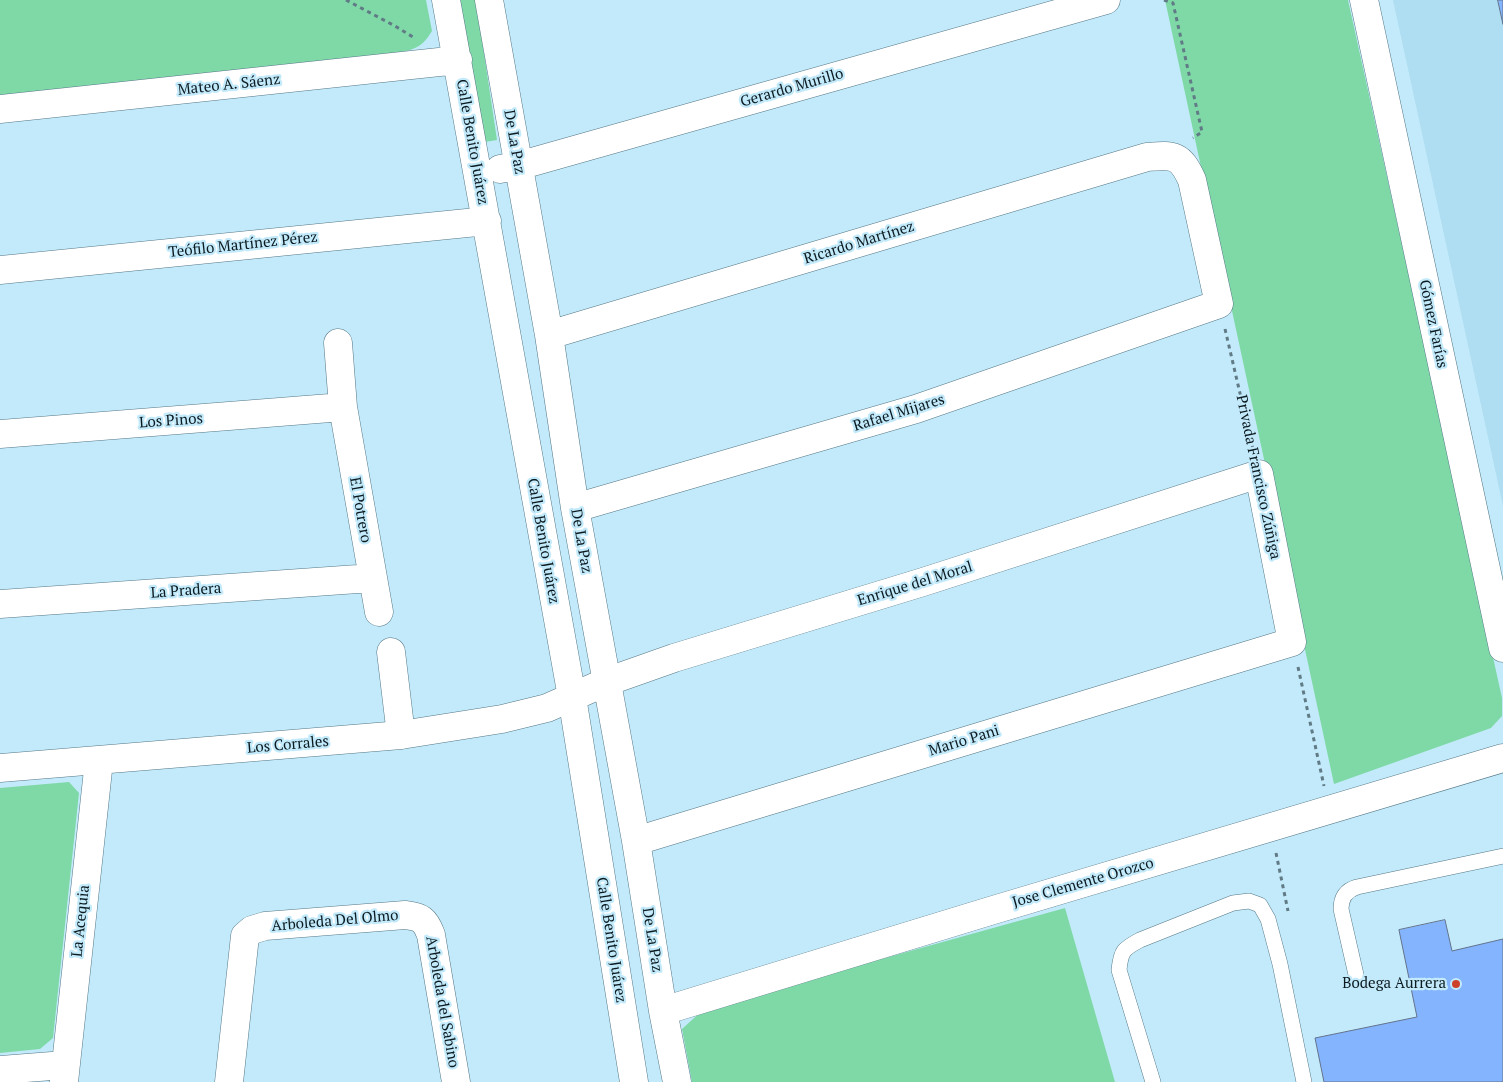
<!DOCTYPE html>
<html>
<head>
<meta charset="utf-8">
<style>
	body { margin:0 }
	canvas { display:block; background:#c3eafa }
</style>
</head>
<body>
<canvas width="1503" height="1082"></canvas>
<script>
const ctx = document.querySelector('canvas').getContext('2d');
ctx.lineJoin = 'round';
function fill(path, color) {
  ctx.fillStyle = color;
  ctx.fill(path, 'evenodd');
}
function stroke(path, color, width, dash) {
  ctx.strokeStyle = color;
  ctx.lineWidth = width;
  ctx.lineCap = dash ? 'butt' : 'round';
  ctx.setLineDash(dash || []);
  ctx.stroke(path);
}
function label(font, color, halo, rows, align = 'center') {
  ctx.font = font + ' "PT Serif",serif';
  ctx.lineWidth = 4.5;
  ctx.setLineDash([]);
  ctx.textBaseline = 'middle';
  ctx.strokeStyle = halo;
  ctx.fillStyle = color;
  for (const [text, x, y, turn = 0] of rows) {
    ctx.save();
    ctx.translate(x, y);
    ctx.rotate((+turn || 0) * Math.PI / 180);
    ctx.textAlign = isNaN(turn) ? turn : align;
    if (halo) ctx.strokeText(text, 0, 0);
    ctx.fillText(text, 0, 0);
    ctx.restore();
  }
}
const built = new Path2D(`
	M1393,0H1503V506Z`);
const green = new Path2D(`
	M0,0H426L432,31C422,47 416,49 398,53L0,95Z
	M452,0H476L497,140L479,143Z
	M1165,0H1348L1502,698V716L1491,728L1334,784Z
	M69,782L79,793L53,1038L40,1049L0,1053V788Z
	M1065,908L1115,1082H692L682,1029L705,1008Z`);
const building = new Path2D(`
	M1498,0H1503V24Z
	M1445,920L1452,951L1503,939V1082H1324L1315,1038L1417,1017L1399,930Z`);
const path = new Path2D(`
	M346,0L395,26L413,37
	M1164,0L1173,3L1202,132L1193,138
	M1225,329L1253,449
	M1298,667L1324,786
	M1276,853L1288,911`);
const service = new Path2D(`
	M1357,979L1341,909C1341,897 1347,890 1357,887L1503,856
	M1153,1082L1119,970C1121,951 1123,949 1140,940L1233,903L1249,901L1260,905L1268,919L1280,964L1304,1082`);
const minor = new Path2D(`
	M446,0L572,697L634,1082
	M489,0L549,335L575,508L636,841L663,1011L677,1082
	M1364,0L1503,648
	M0,109L458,60
	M500,169L518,166L1106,0
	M0,270L487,221
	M549,335L1147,157C1174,155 1180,154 1192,180L1219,304L916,409L575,508
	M338,343L343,407L379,612
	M0,434L343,407
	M0,604L372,578
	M391,652L401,735
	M0,768L401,735L502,719L547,708L606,682L674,658L923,582L1259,474L1292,642L636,841
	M663,1011L990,911L1503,758
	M0,1070L65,1065
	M64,1082L99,761
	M229,1082L245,936L252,930L265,926L405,915C421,917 425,919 431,935L456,1082`);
const markers = [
	[1456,984,5,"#cc4129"]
];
const streetNames = [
	["Mateo A. Sáenz",229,85,-6],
	["Gerardo Murillo",792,88,-16],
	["Calle Benito Juárez",472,142,80],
	["De La Paz",514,142,80],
	["Ricardo Martínez",859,243,-17],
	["Teófilo Martínez Pérez",243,245,-6],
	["Gómez Farías",1433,324,78],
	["Rafael Mijares",899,413,-17],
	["Los Pinos",171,421,-4],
	["Privada Francisco Zúñiga",1258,477,78],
	["El Potrero",360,510,80],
	["Calle Benito Juárez",543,541,80],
	["De La Paz",581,541,80],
	["Enrique del Moral",915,584,-17],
	["La Pradera",186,591,-4],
	["Mario Pani",964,741,-17],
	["Los Corrales",288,745,-5],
	["Jose Clemente Orozco",1083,883,-16],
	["La Acequia",81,921,-84],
	["Arboleda Del Olmo",335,921,-5],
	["Calle Benito Juárez",611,940,81],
	["De La Paz",652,940,81],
	["Arboleda del Sabino",442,1002,80]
];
const poiNames = [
	["Bodega Aurrera",1446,984]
];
fill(built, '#afddf1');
fill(green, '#7fd9a7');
fill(building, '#84b4fd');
stroke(building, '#62738d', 1);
stroke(service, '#547786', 16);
stroke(minor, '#547786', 29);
stroke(path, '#617b86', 3, [4, 4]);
stroke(service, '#fff', 15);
stroke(minor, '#fff', 28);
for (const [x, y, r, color] of markers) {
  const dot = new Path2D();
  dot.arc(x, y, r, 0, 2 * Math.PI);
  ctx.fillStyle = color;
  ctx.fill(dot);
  stroke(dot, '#c3eafa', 2);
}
label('15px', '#0b1a20', '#c3eafa', streetNames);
label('15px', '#0b1a20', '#c3eafa', poiNames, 'right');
</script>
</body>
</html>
